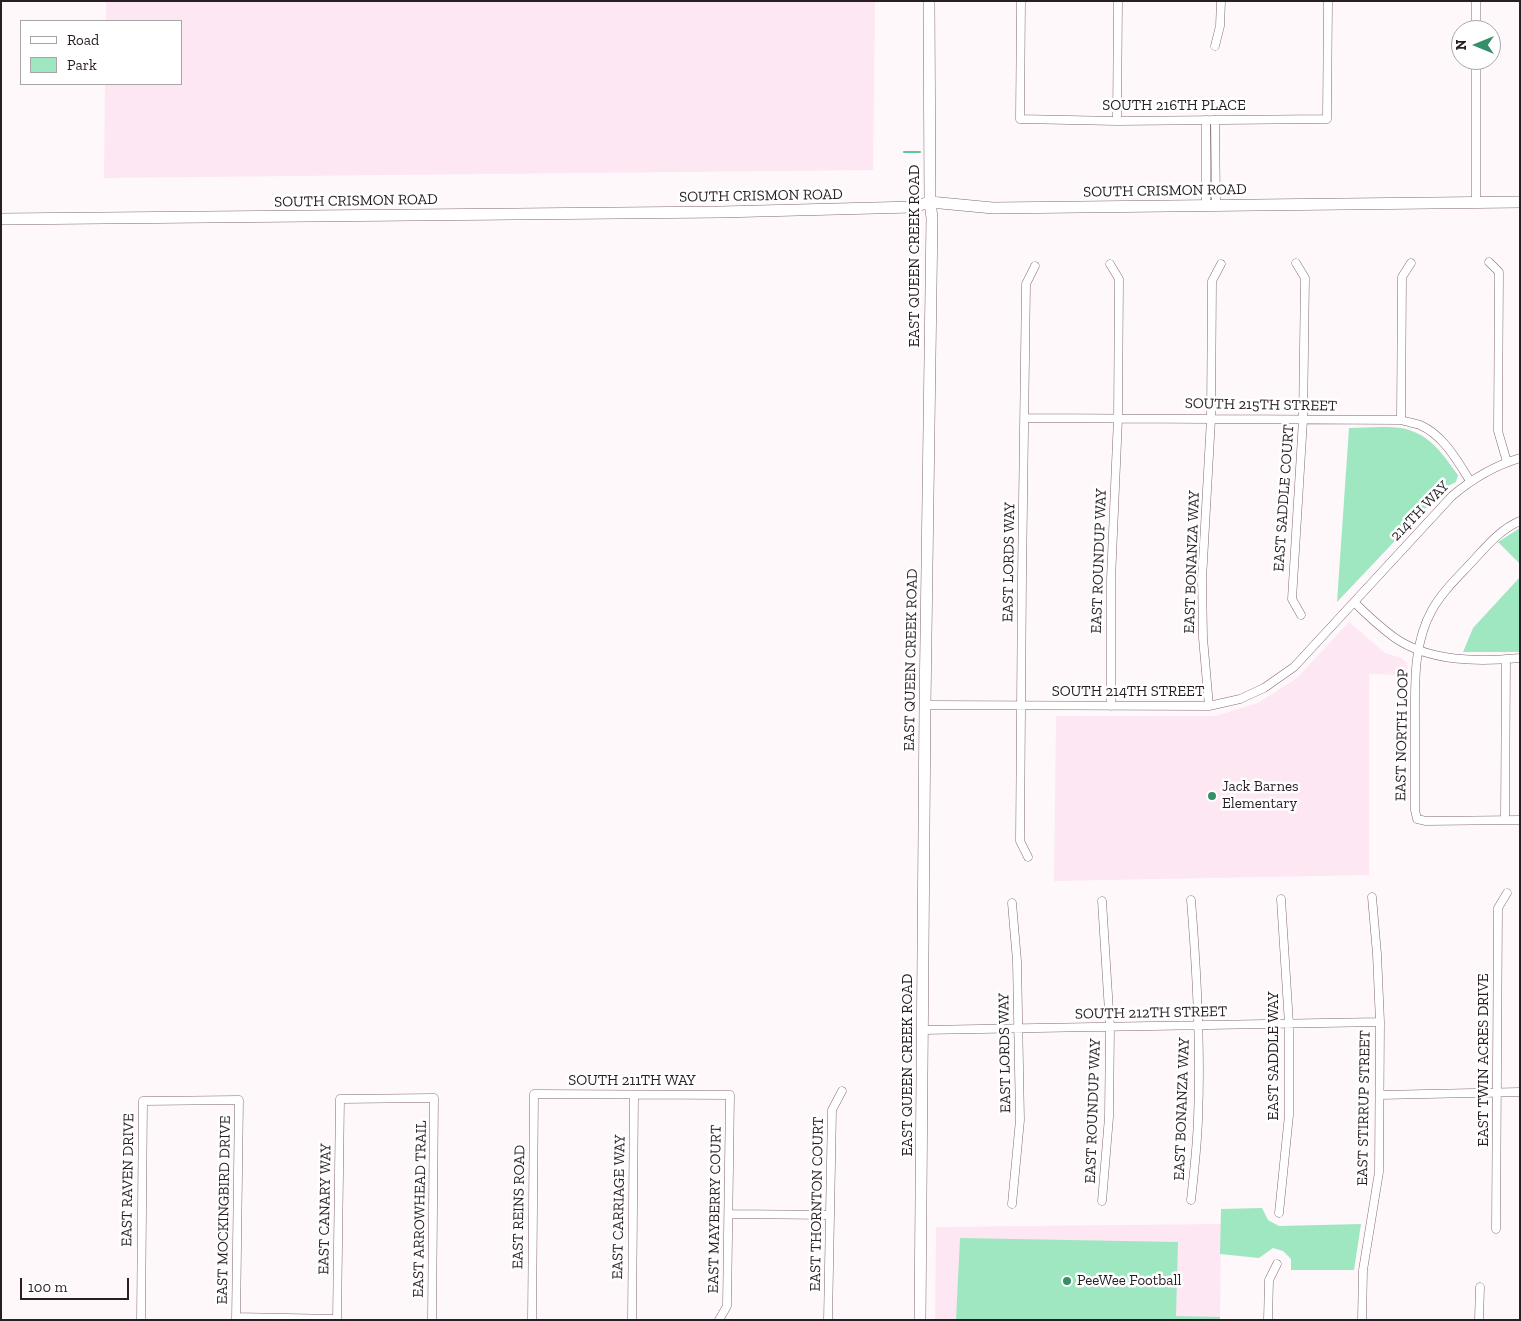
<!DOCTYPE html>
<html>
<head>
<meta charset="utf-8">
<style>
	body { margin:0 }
	#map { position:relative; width:1521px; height:1321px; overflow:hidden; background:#fef8fb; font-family:"Zilla Slab",serif }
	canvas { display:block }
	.frame { position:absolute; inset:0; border:2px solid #281e24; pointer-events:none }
	.legend { position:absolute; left:20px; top:20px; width:162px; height:65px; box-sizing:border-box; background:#fff; border:1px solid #a9a5a7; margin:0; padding:6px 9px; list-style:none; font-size:15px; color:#281e24 }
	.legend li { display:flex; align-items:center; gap:10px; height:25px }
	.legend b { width:25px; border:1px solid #a9a5a7 }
	.north { position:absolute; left:1451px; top:20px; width:50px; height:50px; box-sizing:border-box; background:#fff; border:1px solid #a9a5a7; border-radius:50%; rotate:270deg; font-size:14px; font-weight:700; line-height:20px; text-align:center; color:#281e24 }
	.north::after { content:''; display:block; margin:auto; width:18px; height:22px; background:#369067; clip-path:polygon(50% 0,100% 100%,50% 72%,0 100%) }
	.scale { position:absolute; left:20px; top:1278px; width:109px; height:22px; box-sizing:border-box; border:2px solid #281e24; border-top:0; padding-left:6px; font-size:15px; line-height:18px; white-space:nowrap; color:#281e24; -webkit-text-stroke:4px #fff; paint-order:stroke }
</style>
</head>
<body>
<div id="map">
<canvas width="1521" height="1321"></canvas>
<div class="frame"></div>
<ul class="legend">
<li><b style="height:6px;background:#fff"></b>Road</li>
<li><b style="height:14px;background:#9ee7c0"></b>Park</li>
</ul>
<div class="north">N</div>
<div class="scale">100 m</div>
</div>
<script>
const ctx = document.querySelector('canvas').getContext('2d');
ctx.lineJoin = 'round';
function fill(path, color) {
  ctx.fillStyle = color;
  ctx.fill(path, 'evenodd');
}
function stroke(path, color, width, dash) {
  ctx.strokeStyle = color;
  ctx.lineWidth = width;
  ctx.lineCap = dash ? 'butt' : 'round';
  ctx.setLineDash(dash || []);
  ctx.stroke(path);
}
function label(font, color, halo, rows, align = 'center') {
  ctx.font = font + ' "Zilla Slab",serif';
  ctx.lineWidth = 5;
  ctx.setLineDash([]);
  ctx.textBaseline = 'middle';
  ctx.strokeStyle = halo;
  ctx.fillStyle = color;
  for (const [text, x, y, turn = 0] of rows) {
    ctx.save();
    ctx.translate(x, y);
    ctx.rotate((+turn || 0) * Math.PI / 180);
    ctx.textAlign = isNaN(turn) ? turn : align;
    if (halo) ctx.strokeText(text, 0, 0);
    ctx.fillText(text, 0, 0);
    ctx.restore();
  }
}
const built = new Path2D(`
	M106,1H875L873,170L104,178L105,84H181V21H106Z
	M1349,622L1385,653L1401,658L1407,663V675L1369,674V875L1054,881L1056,716H1215L1258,703L1297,678Z
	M1221,1224L1220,1320H935L936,1227Z`);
const green = new Path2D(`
	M1381,427C1390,427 1401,427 1409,430C1432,437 1444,456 1458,475L1456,482L1446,487L1337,602L1349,428Z
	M1520,528V564L1498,542Z
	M1520,577V652H1463L1473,628Z
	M1262,1208L1268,1220L1279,1226L1361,1224L1354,1270H1291V1259L1283,1251L1273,1248L1259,1258L1220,1254L1221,1209Z
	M960,1238L1178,1242L1176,1316L1220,1317V1320H956Z`);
const stream = new Path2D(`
	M904,152H920`);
const street = new Path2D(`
	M1021,1L1020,119L1117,121L1327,119L1328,1
	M1476,30V1
	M1215,46L1220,26L1221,1
	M1206,120V206
	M1215,120L1216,206
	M1117,121L1118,1
	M1476,203V60
	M1489,262L1499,272L1498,431L1507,462
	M1296,263L1305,278L1303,420L1292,599L1301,615
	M1110,264L1119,279L1118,418L1111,579V706
	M1025,418L1401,420C1407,422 1414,423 1420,425C1443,435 1457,460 1470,481
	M1401,420L1402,277L1411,263
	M1520,521C1499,530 1486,547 1471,563C1457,578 1442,592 1432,610C1413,644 1415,684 1415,722C1415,751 1415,780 1415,810L1417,819L1426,821L1520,820
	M1354,602C1367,615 1380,627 1395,638C1430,662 1479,662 1520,658
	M925,705L1209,706L1240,699L1264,688L1294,667L1452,496C1473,478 1493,466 1520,458
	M1209,706L1203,638L1202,579L1211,419L1212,281L1221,264
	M1505,820L1506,660
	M1028,857L1020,841L1022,576L1026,284L1035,266
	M1191,900C1197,973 1201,1047 1198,1120C1197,1147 1194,1173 1191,1200
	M1102,901L1110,1027L1109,1117L1102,1201
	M1012,903L1017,961L1020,1120L1012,1204
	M923,1030L1380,1022
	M1380,1095L1520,1092
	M1279,1213L1289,1115V1024L1281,899
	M729,1214L830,1215
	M1496,1229L1498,908L1507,893
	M236,1317L337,1319
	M141,1320L143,1101L239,1100L236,1320
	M337,1320L340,1099L434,1098L432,1320
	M532,1320L534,1094L730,1095L727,1306L719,1320
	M632,1320L634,1095
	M828,1320L832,1110L842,1091
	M1268,1320L1269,1280L1277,1264
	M1362,1320L1363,1270L1379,1172L1380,1022L1377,954L1372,897
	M1479,1320L1480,1287`);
const secondary = new Path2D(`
	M1,219L721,212L913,207L930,202L993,208L1520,202
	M920,1320L925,705L932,218L930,202L929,1`);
const markers = [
	[1212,796,5,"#369067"],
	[1067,1281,5,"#369067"]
];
const streetNames = [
	["SOUTH 216TH PLACE",1174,106],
	["SOUTH CRISMON ROAD",1165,191,-1],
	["SOUTH CRISMON ROAD",761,196,-1],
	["SOUTH CRISMON ROAD",356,201,-1],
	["EAST QUEEN CREEK ROAD",915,256,-90],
	["SOUTH 215TH STREET",1261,405,1],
	["EAST SADDLE COURT",1284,498,-86],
	["214TH WAY",1420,511,-46],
	["EAST ROUNDUP WAY",1099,561,-88],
	["EAST LORDS WAY",1009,562,-89],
	["EAST BONANZA WAY",1192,562,-88],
	["EAST QUEEN CREEK ROAD",911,660,-89],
	["SOUTH 214TH STREET",1128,692],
	["EAST NORTH LOOP",1402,735,-89],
	["SOUTH 212TH STREET",1151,1013,-1],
	["EAST LORDS WAY",1005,1053,-91],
	["EAST SADDLE WAY",1274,1056,-90],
	["EAST TWIN ACRES DRIVE",1484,1060,-90],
	["EAST QUEEN CREEK ROAD",908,1065,-90],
	["SOUTH 211TH WAY",632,1081],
	["EAST STIRRUP STREET",1364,1108,-89],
	["EAST BONANZA WAY",1182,1109,-88],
	["EAST ROUNDUP WAY",1093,1111,-88],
	["EAST RAVEN DRIVE",128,1180,-89],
	["EAST THORNTON COURT",817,1204,-89],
	["EAST REINS ROAD",519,1207,-89],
	["EAST CARRIAGE WAY",619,1207,-89],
	["EAST CANARY WAY",325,1209,-89],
	["EAST ARROWHEAD TRAIL",420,1209,-89],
	["EAST MAYBERRY COURT",715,1209,-89],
	["EAST MOCKINGBIRD DRIVE",224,1210,-89]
];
const poiNames = [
	["Jack Barnes",1222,787],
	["Elementary",1222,804],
	["PeeWee Football",1077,1281]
];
fill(built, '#fde7f3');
fill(green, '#9ee7c0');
stroke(stream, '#5ec894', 2);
stroke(street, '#826977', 9);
stroke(secondary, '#826977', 12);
stroke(street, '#fff', 8);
stroke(secondary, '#fff', 11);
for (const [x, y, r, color] of markers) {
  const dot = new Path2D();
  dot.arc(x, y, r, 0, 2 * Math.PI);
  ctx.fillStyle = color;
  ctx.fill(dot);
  stroke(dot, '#fff', 2);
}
label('15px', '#281e24', '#fff', streetNames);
label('15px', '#281e24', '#fff', poiNames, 'left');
</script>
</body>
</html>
